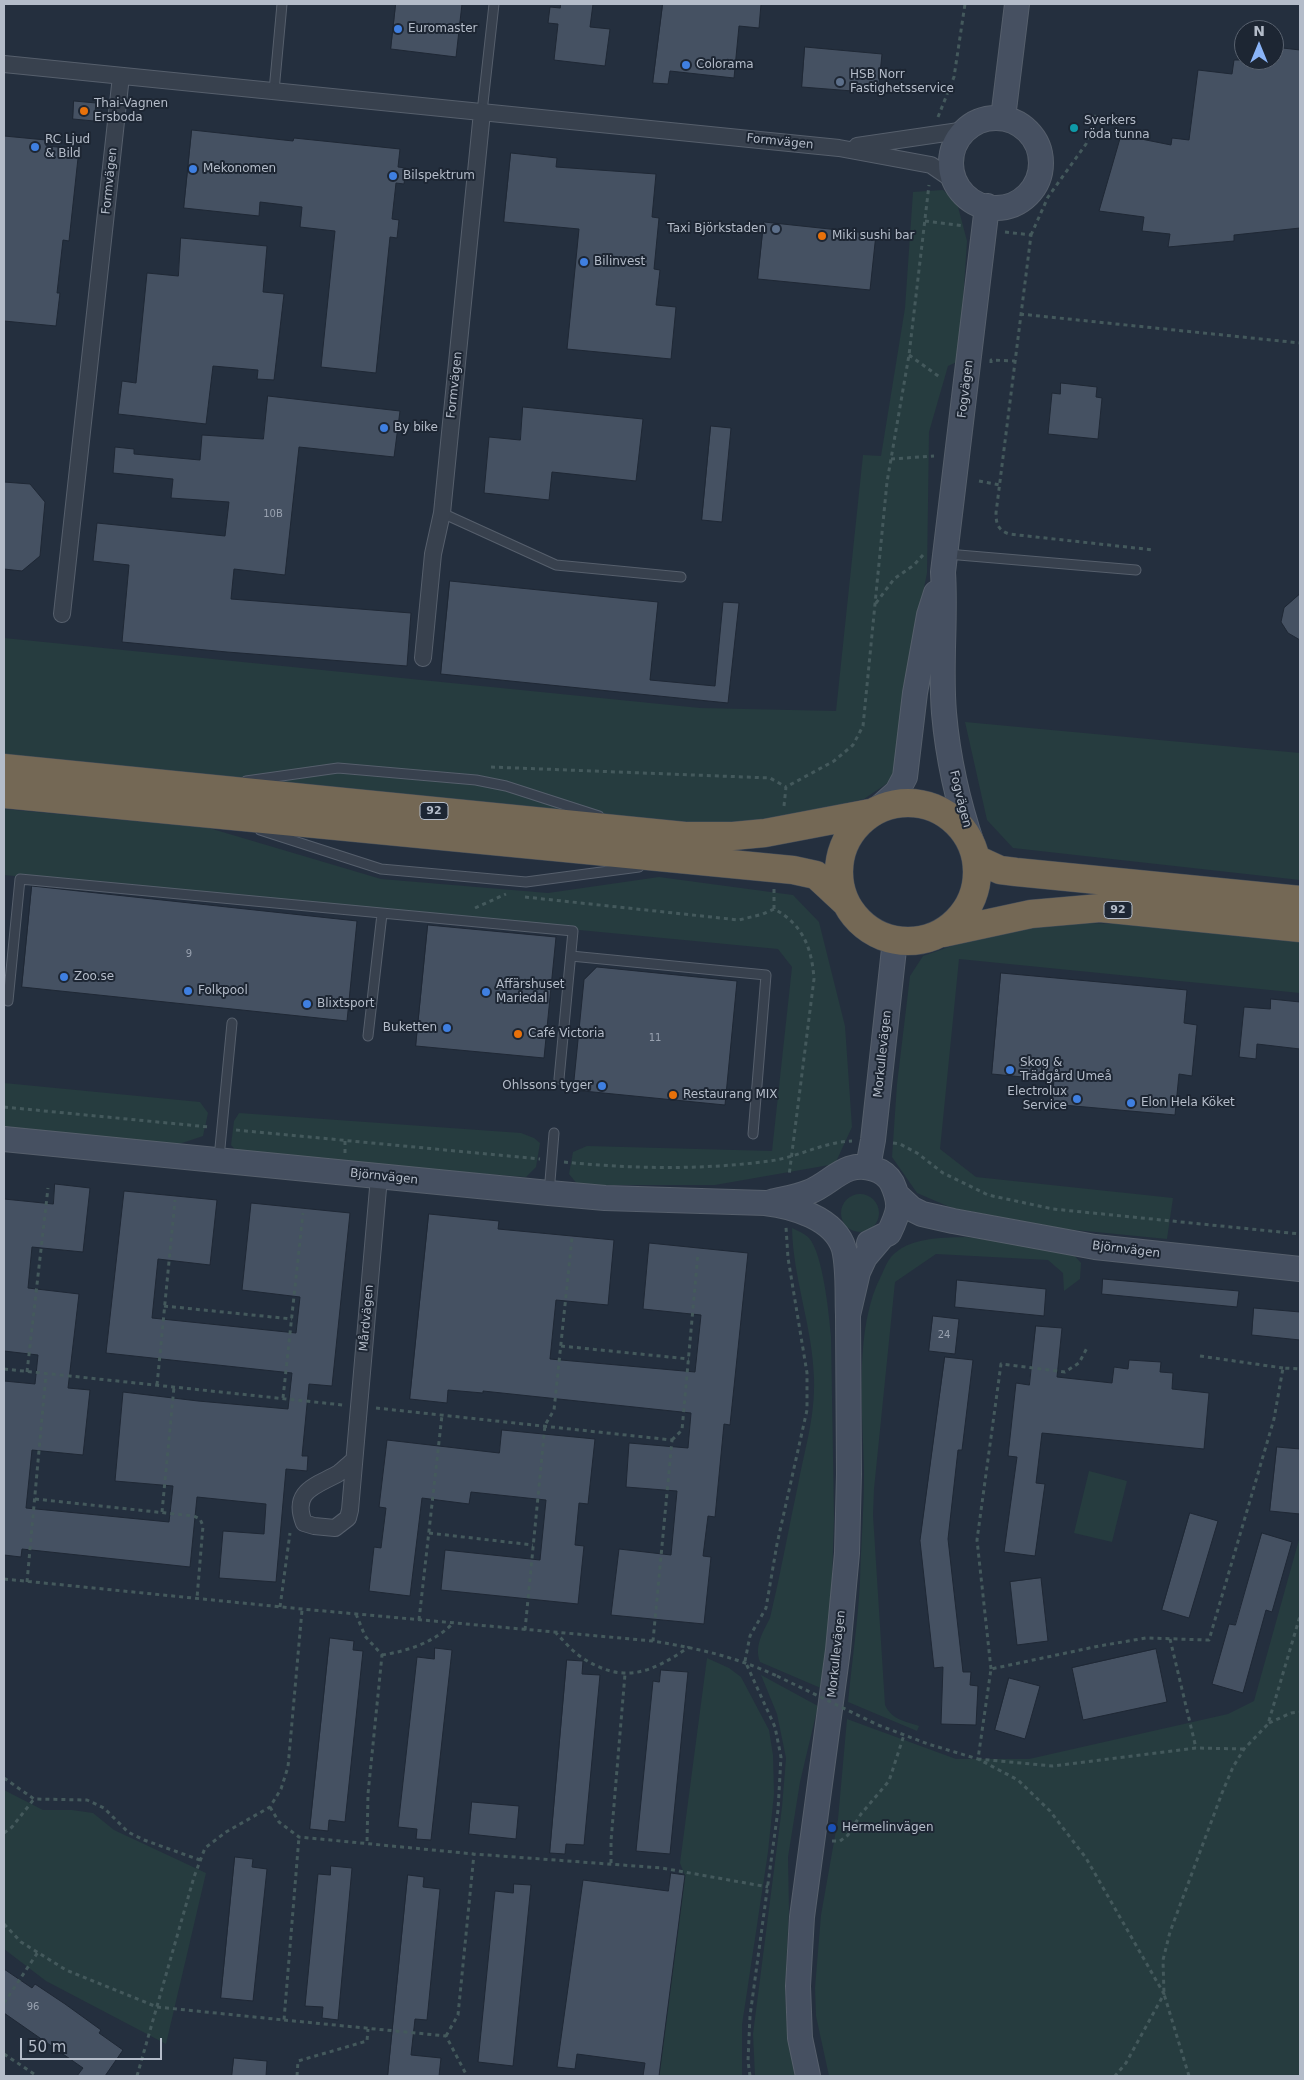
<!DOCTYPE html>
<html>
<head>
<meta charset="utf-8">
<style>
	body { margin:0 }
	#map { position:relative; width:1304px; height:2080px; overflow:hidden; background:#242f3e; font-family:"DejaVu Sans",sans-serif }
	canvas { display:block }
	.frame { position:absolute; inset:0; border:5px solid #b4bcc9; pointer-events:none }
	.north { position:absolute; left:1234px; top:20px; width:50px; height:50px; box-sizing:border-box; background:#1d2633; border:1px solid #59626f; border-radius:50%; rotate:0deg; font-size:14px; font-weight:700; line-height:20px; text-align:center; color:#b4bcc9 }
	.north::after { content:''; display:block; margin:auto; width:18px; height:22px; background:#8ab4f8; clip-path:polygon(50% 0,100% 100%,50% 72%,0 100%) }
	.scale { position:absolute; left:20px; top:2038px; width:142px; height:22px; box-sizing:border-box; border:2px solid #b4bcc9; border-top:0; padding-left:6px; font-size:15px; line-height:18px; white-space:nowrap; color:#b4bcc9; -webkit-text-stroke:4px #1d2633; paint-order:stroke }
</style>
</head>
<body>
<div id="map">
<canvas width="1304" height="2080"></canvas>
<div class="frame"></div>
<div class="north">N</div>
<div class="scale">50 m</div>
</div>
<script>
const ctx = document.querySelector('canvas').getContext('2d');
ctx.lineJoin = 'round';
function fill(path, color) {
  ctx.fillStyle = color;
  ctx.fill(path, 'evenodd');
}
function stroke(path, color, width, dash) {
  ctx.strokeStyle = color;
  ctx.lineWidth = width;
  ctx.lineCap = dash ? 'butt' : 'round';
  ctx.setLineDash(dash || []);
  ctx.stroke(path);
}
function label(font, color, halo, rows, align = 'center') {
  ctx.font = font + ' "DejaVu Sans",sans-serif';
  ctx.lineWidth = 4;
  ctx.setLineDash([]);
  ctx.textBaseline = 'middle';
  ctx.strokeStyle = halo;
  ctx.fillStyle = color;
  for (const [text, x, y, turn = 0] of rows) {
    ctx.save();
    ctx.translate(x, y);
    ctx.rotate((+turn || 0) * Math.PI / 180);
    ctx.textAlign = isNaN(turn) ? turn : align;
    if (halo) ctx.strokeText(text, 0, 0);
    ctx.fillText(text, 0, 0);
    ctx.restore();
  }
}
const green = new Path2D(`
	M943,190L957,203L967,241L959,361L948,366L929,432L927,573L919,612L895,778L864,799L771,820L678,825L4,755V638L700,708L836,711L863,455L881,456L905,308L913,192Z
	M965,722L1300,753V880L1013,848L987,820Z
	M4,809L209,828L381,879L548,893L659,877L793,895L819,922L845,1026L852,1127L835,1164L715,1185H578L569,1174L573,1152L587,1146L772,1151L792,967L778,949L4,875Z
	M1056,922L1149,925L1300,941V993L959,959L940,1149L976,1177L1173,1198L1167,1239L1065,1229L952,1208L917,1193L892,1157L897,1084L910,976L923,956L986,934Z
	M4,1083L200,1102L208,1113L203,1136L176,1145L4,1126Z
	M239,1113L521,1133L534,1138L540,1143L536,1167L526,1177L240,1155L231,1145L234,1121Z
	M841 1213a19 19 0 1 1 38 0a19 19 0 1 1-38 0Z
	M792,1228C798,1231 804,1233 809,1238C823,1254 829,1314 831,1336L834,1518L832,1580L823,1689L760,1662C754,1646 763,1632 770,1618C781,1572 789,1526 799,1480C806,1444 815,1416 814,1379C813,1328 793,1279 792,1228Z
	M965,1237L1062,1248L1072,1253L1081,1263L1080,1279L1064,1291L1063,1273L1048,1260L936,1254L895,1282L874,1489L873,1515L885,1705C892,1720 905,1721 919,1726L917,1731L848,1702C852,1662 858,1621 860,1581C861,1545 864,1508 864,1472C863,1412 853,1328 882,1274C884,1269 887,1262 891,1257C909,1237 940,1238 965,1237Z
	M1089,1471L1127,1481L1112,1542L1074,1533Z
	M1300,1536V2076H829L816,2016L815,1988L821,1915L838,1819L847,1719L956,1759H1029L1228,1714L1254,1701Z
	M707,1658L729,1668L741,1677L769,1730L773,1755L774,1794L768,1852L742,2025V2076H659L685,1876L680,1863Z
	M761,1675L818,1706L800,1782L788,1857L789,1910L785,1990L787,2028L797,2076H755L753,2034L782,1807L786,1758L777,1714Z
	M4,1790L43,1810H72L93,1813L114,1830L206,1873L166,2044L46,1981L4,1949Z`);
const building = new Path2D(`
	M396,4H462L456,57L391,49Z
	M561,4H593L590,27L610,29L605,66L554,60L558,24L548,23L550,7L560,8Z
	M663,4H761L759,28L739,26L734,78L670,71L668,84L653,83Z
	M805,47L882,54L878,93L802,87Z
	M1274,47L1300,50V228L1234,235V241L1168,247L1170,234L1142,231L1144,217L1099,211L1121,135L1171,145L1172,138L1189,140L1198,70L1232,74L1234,60H1274Z
	M74,101L96,103L94,121L73,119Z
	M192,130L293,141L294,138L400,149L398,167L406,168L404,184L396,183L392,219L399,220L397,238L390,237L376,373L321,367L335,231L300,227L302,207L260,202L259,216L184,208Z
	M4,136L46,140V146L79,149L69,241L63,240L57,293H60L56,326L4,321Z
	M511,153L557,158L556,167L656,174L652,217L659,218L654,269L660,270L656,305L676,307L671,359L567,349L579,229L504,222Z
	M764,222L876,234L870,290L758,279Z
	M181,238L267,246L263,292L284,294L274,380L257,379L258,370L213,366L206,424L118,414L122,381L136,383L147,273L178,276Z
	M1061,383L1097,387L1096,397L1102,398L1098,439L1048,434L1052,393L1060,394Z
	M268,396L400,411L394,457L299,447L285,575L234,569L231,599L411,613L407,666L227,652L122,642L129,565L93,561L97,523L225,536L229,502L171,498L173,479L113,473L115,447L134,449V454L200,460L202,435L263,439Z
	M523,407L643,419L636,481L552,472L549,500L484,493L489,437L520,440Z
	M711,426L731,428L722,522L702,520Z
	M4,482L30,484L45,502L40,556L22,571L4,569Z
	M450,581L658,602L650,680L715,686L723,602L739,603L728,703L441,674Z
	M1300,594V640L1288,633L1281,622L1284,608Z
	M32,886L357,921L347,1021L22,987Z
	M428,925L556,937L544,1058L416,1046Z
	M597,967L737,981L725,1105L573,1090L584,980Z
	M1001,973L1187,990L1184,1023L1197,1025L1192,1076L1179,1074L1175,1115L1052,1104L1054,1080L992,1074Z
	M1271,999L1300,1002V1049L1257,1044L1256,1059L1239,1057L1244,1007L1270,1009Z
	M55,1184L90,1188L83,1252L32,1247L28,1288L79,1294L68,1388L90,1390L83,1455L32,1450L26,1508L169,1522L173,1486L115,1481L123,1392L198,1401L288,1409L292,1373L106,1353L124,1191L217,1200L210,1265L158,1259L152,1318L296,1333L300,1297L242,1290L251,1203L350,1213L332,1386L309,1384L302,1456H308L307,1471L286,1469L276,1582L219,1578L223,1531L264,1534L266,1504L197,1497L190,1567L22,1549L21,1557L4,1555V1381L35,1384L38,1355L4,1351V1199L53,1204Z
	M429,1214L499,1221L498,1229L614,1240L608,1305L556,1300L550,1359L695,1372L701,1315L643,1309L649,1243L748,1253L730,1425L724,1424L715,1517L708,1516L703,1556L711,1557L704,1624L611,1615L619,1549L671,1555L677,1491L626,1487L629,1443L688,1448L691,1413L483,1391V1393L448,1390L447,1403L410,1399Z
	M1103,1279L1239,1291L1237,1307L1102,1294Z
	M957,1280L1046,1289L1044,1316L955,1307Z
	M1254,1308L1300,1312V1340L1252,1335Z
	M933,1316L959,1319L955,1354L929,1351Z
	M1036,1326L1062,1328L1057,1377L1112,1383L1114,1367L1128,1369L1129,1360L1161,1362L1160,1372L1173,1373L1172,1389L1209,1393L1204,1449L1042,1433L1036,1483L1045,1484L1035,1556L1004,1552L1017,1457L1008,1456L1016,1383L1029,1385Z
	M945,1357L973,1360L962,1450H958L948,1539L963,1672H971L970,1685L978,1686L976,1725L941,1724L943,1667L934,1668L920,1541Z
	M502,1430L595,1439L588,1504L579,1503L575,1545L584,1546L578,1604L441,1590L445,1550L540,1560L546,1500L471,1492L469,1504L422,1498L410,1596L369,1591L374,1547L381,1548L386,1508L379,1507L387,1440L499,1453Z
	M1277,1447L1300,1449V1514L1270,1511Z
	M1190,1513L1218,1521L1189,1618L1162,1610Z
	M1262,1533L1292,1542L1272,1612L1266,1610L1243,1693L1212,1684L1229,1624L1235,1625Z
	M1041,1578L1048,1641L1017,1645L1010,1582Z
	M330,1638L354,1641L353,1650L363,1651L345,1822L329,1820L328,1831L310,1829Z
	M435,1648L452,1650L431,1840L416,1839L417,1829L398,1827L417,1657L434,1659Z
	M1156,1649L1167,1702L1083,1720L1072,1668Z
	M567,1660L583,1661L582,1674L600,1675L584,1845L566,1844L565,1854L550,1853Z
	M661,1670L688,1672L670,1854L636,1851L653,1681L659,1682Z
	M1009,1678L1040,1686L1025,1739L995,1730Z
	M472,1802L519,1806L516,1839L469,1834Z
	M235,1857L253,1859L252,1867L267,1869L253,2001L221,1998Z
	M331,1866L352,1868L338,2020L322,2018L323,2007L305,2006L318,1874L330,1875Z
	M671,1873L685,1875L659,2076H643L645,2063L577,2054L575,2069L557,2067L583,1880L668,1891Z
	M408,1875L424,1877L423,1887L440,1889L427,2020L415,2019L411,2055L441,2058L439,2076H388Z
	M514,1884L531,1885L513,2066L478,2062L495,1891L513,1893Z
	M4,1969L32,1988L35,1984L65,2004L101,2030L99,2033L123,2050L105,2076H77L83,2068L4,2013Z
	M234,2058L267,2061L266,2076H232Z`);
const path = new Path2D(`
	M938,117L954,77L965,4
	M925,221L964,226
	M1005,232L1031,235L996,513C996,524 998,530 1009,534L1154,550
	M1031,235L1048,197L1086,144L1096,115
	M1020,314L1300,343
	M909,355L941,378
	M991,363V360L1015,361
	M891,459L934,456
	M979,481L1000,485
	M876,603L894,579L914,565L923,555
	M491,767L770,778L786,787
	M784,806L786,787L834,761L853,745L863,726L887,482L909,355L929,185
	M774,889V909C803,924 812,949 814,979L789,1176
	M525,897L739,920L763,914L774,909
	M475,908L506,894
	M4,1107L209,1127
	M236,1130L540,1159
	M893,1143L900,1144L917,1153L943,1173L988,1195L1053,1209L1300,1234
	M345,1153V1141
	M564,1162C632,1169 703,1170 770,1161C799,1157 823,1142 852,1141
	M164,1306L292,1319
	M561,1346L689,1359
	M1200,1356L1283,1368
	M4,1369L343,1405
	M27,1372L48,1188
	M157,1385L175,1200
	M283,1398L303,1213
	M376,1408L672,1440L653,1641
	M672,1440L682,1430L698,1253
	M35,1499L194,1516L200,1519L203,1526L197,1598
	M162,1512L174,1387
	M429,1533L533,1545
	M4,1579L302,1609L653,1641C700,1649 733,1656 777,1676
	M27,1582L46,1374
	M280,1607L290,1533
	M356,1614L365,1636L382,1655L368,1794L367,1844
	M419,1620L442,1415
	M525,1630L545,1425L554,1410L572,1238
	M555,1632C563,1640 571,1650 581,1657C623,1685 651,1673 689,1647
	M1170,1639L1196,1748
	M382,1655C408,1651 435,1642 453,1623
	M991,1669L977,1540L1001,1364L1065,1372L1079,1363L1088,1346
	M1269,1723L1291,1713L1300,1712
	M878,1725L928,1744L978,1759L1018,1780L1050,1811L1086,1858L1164,1994L1126,2063L1115,2076
	M1244,1749L1196,1748L1053,1766L978,1759L991,1669L1099,1646L1146,1638L1209,1640L1274,1419L1283,1368L1300,1369
	M4,1778L34,1799L87,1800L104,1808L128,1832L144,1840L200,1860
	M270,1807L279,1822L299,1837L474,1854L662,1868L768,1887
	M4,1833L12,1827L34,1799
	M832,1841H840L848,1835L861,1814L889,1781L904,1735
	M611,1863V1841L625,1674
	M4,1924L21,1942L66,1970L157,2007L284,2020L299,1837
	M4,2003L38,1952
	M284,2020L446,2036L467,2076
	M446,2036L458,2015L474,1854
	M4,2054L37,2076
	M137,2076L194,1877L205,1848L226,1832L270,1807L281,1789L288,1767L302,1610
	M297,2076L298,2061L367,2041L368,2029
	M750,2076L748,2061L750,2016L778,1810L781,1757L775,1727L745,1661L750,1636L766,1608L777,1544L807,1410V1373L788,1258L786,1227
	M1189,2076L1164,1994L1163,1960L1170,1932L1222,1793L1233,1767L1244,1749L1268,1724L1300,1616`);
const lane = new Path2D(`
	M274,91L282,4
	M482,112L494,4
	M442,513L556,565L681,577
	M947,554L1136,570
	M246,781L338,768L476,780L506,786L599,816
	M260,830L381,869L526,882L639,867
	M571,956L766,975L753,1134
	M8,1001L20,879L573,931L559,1079
	M368,1036L382,914
	M219,1158L232,1023
	M549,1193L554,1133`);
const street = new Path2D(`
	M4,64L839,148L931,165L953,180
	M857,146L966,130
	M62,614L121,76
	M423,658L433,554L442,513L482,112
	M354,1460C349,1464 344,1469 339,1473C317,1486 291,1490 304,1523L314,1526L335,1528L348,1518L350,1510L379,1177`);
const secondary = new Path2D(`
	M1003,118L1017,4
	M951 163a45 45 0 1 1 90 0a45 45 0 1 1-90 0Z
	M879,808L897,792L905,777L915,693L929,615L936,593
	M973,847C958,803 948,759 944,713C940,666 946,619 943,572L987,206
	M4,1139L549,1193L605,1198L765,1203C792,1206 835,1218 844,1249C849,1270 847,1294 848,1315
	M868,1167L873,1140L895,940
	M899,1197L912,1209L922,1214L953,1221L1095,1247L1300,1269
	M771,1202C783,1199 797,1197 809,1192C832,1183 846,1159 874,1169C881,1171 888,1176 892,1183C902,1205 899,1212 889,1233L869,1243
	M808,2076L800,2038L798,1986L802,1917L838,1650L847,1553L849,1474L848,1315L858,1272L865,1257L882,1237`);
const highway = new Path2D(`
	M4,768L685,836H733L765,833L870,813
	M4,794L793,870L816,875L845,902
	M839 872a69 69 0 1 1 138 0a69 69 0 1 1-138 0Z
	M976,859L1000,870L1016,872L1300,900
	M943,933L1031,914L1100,908L1300,928`);
const pathBridge = new Path2D(`
	M777,1676L878,1725`);
const markers = [
	[398,29,5,"#3f7fe0"],
	[686,65,5,"#3f7fe0"],
	[840,82,5,"#5c6f8a"],
	[84,111,5,"#e8710a"],
	[1074,128,5,"#0f9aa8"],
	[35,147,5,"#3f7fe0"],
	[193,169,5,"#3f7fe0"],
	[393,176,5,"#3f7fe0"],
	[776,229,5,"#5c6f8a"],
	[822,236,5,"#e8710a"],
	[584,262,5,"#3f7fe0"],
	[384,428,5,"#3f7fe0"],
	[64,977,5,"#3f7fe0"],
	[188,991,5,"#3f7fe0"],
	[486,992,5,"#3f7fe0"],
	[307,1004,5,"#3f7fe0"],
	[447,1028,5,"#3f7fe0"],
	[518,1034,5,"#e8710a"],
	[1010,1070,5,"#3f7fe0"],
	[602,1086,5,"#3f7fe0"],
	[673,1095,5,"#e8710a"],
	[1077,1099,5,"#3f7fe0"],
	[1131,1103,5,"#3f7fe0"],
	[832,1828,5,"#1a4fb4"]
];
const numberNames = [
	["10B",273,514],
	["9",189,954],
	["11",655,1038],
	["24",944,1335],
	["96",33,2007]
];
const shields = [
	[434,811,28],
	[1118,910,28]
];
const shieldNames = [
	["92",434,811],
	["92",1118,910]
];
const poiNames = [
	["Euromaster",408,29],
	["Colorama",696,65],
	["HSB Norr",850,75],
	["Fastighetsservice",850,89],
	["Thai-Vagnen",94,104],
	["Ersboda",94,118],
	["Sverkers",1084,121],
	["röda tunna",1084,135],
	["RC Ljud",45,140],
	["& Bild",45,154],
	["Mekonomen",203,169],
	["Bilspektrum",403,176],
	["Taxi Björkstaden",766,229,"right"],
	["Miki sushi bar",832,236],
	["Bilinvest",594,262],
	["By bike",394,428],
	["Zoo.se",74,977],
	["Affärshuset",496,985],
	["Mariedal",496,999],
	["Folkpool",198,991],
	["Blixtsport",317,1004],
	["Buketten",437,1028,"right"],
	["Café Victoria",528,1034],
	["Skog &",1020,1063],
	["Trädgård Umeå",1020,1077],
	["Ohlssons tyger",592,1086,"right"],
	["Electrolux",1067,1092,"right"],
	["Service",1067,1106,"right"],
	["Restaurang MIX",683,1095],
	["Elon Hela Köket",1141,1103],
	["Hermelinvägen",842,1828]
];
const streetNames = [
	["Formvägen",780,142,6],
	["Formvägen",110,181,-84],
	["Formvägen",455,385,-84],
	["Fogvägen",966,389,-83],
	["Fogvägen",960,799,76],
	["Morkullevägen",883,1054,-84],
	["Björnvägen",384,1177,6],
	["Björnvägen",1126,1250,7],
	["Mårdvägen",367,1318,-85],
	["Morkullevägen",837,1654,-84]
];
fill(green, '#263c3f');
fill(building, '#455162');
stroke(building, '#1f2835', 1);
stroke(lane, '#565f6c', 11);
stroke(street, '#565f6c', 18);
stroke(secondary, '#565f6c', 26);
stroke(highway, '#434c59', 29);
stroke(path, '#44595c', 3, [4, 4]);
stroke(lane, '#38414e', 9);
stroke(street, '#38414e', 16);
stroke(secondary, '#465061', 24);
stroke(highway, '#746855', 28);
stroke(pathBridge, '#44595c', 3, [4, 4]);
for (const [x, y, r, color] of markers) {
  const dot = new Path2D();
  dot.arc(x, y, r, 0, 2 * Math.PI);
  ctx.fillStyle = color;
  ctx.fill(dot);
  stroke(dot, '#1d2633', 2);
}
label('10px', '#98a1af', null, numberNames);
for (const [x, y, w] of shields) {
  const box = new Path2D();
  box.roundRect(x - w / 2, y - 8.5, w, 17, 4);
  ctx.fillStyle = '#1d2633';
  ctx.fill(box);
  stroke(box, '#b4bcc9', 1);
}
label('bold 11px', '#b4bcc9', null, shieldNames);
label('12px', '#b4bcc9', '#1d2633', poiNames, 'left');
label('12px', '#b4bcc9', '#1d2633', streetNames);
</script>
</body>
</html>
